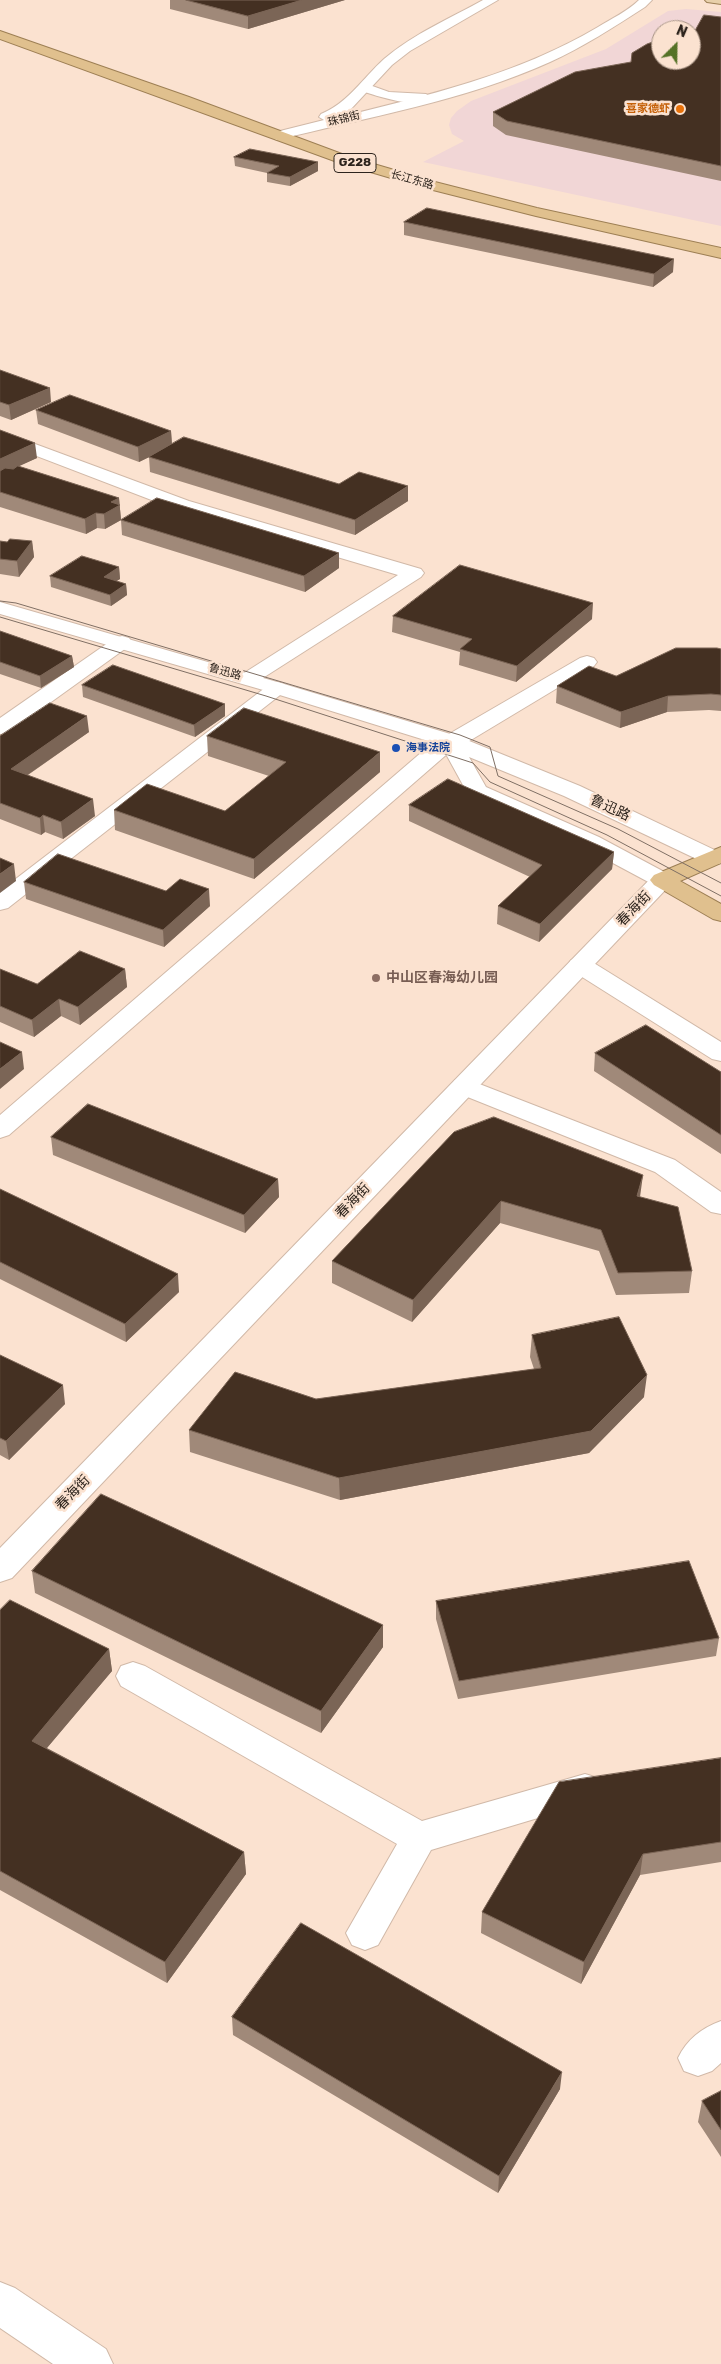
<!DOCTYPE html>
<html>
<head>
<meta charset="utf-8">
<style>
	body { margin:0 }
	#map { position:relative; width:721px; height:2364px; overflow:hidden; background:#fbe2d0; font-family:Rubik,sans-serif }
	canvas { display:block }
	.north { position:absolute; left:651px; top:20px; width:50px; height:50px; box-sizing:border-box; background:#fbe2d0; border:1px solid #a99688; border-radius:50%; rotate:23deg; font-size:14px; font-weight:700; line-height:20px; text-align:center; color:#2d241d }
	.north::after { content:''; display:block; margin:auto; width:18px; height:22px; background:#557227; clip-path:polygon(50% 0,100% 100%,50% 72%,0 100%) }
</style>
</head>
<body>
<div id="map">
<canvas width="721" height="2364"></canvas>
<div class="north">N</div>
</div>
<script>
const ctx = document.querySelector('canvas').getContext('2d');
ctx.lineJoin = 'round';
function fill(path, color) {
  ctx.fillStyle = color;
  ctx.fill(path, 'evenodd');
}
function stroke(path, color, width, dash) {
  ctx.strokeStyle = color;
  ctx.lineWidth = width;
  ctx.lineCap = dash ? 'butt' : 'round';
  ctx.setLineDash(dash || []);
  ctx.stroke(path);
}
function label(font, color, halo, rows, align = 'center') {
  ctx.font = font + ' Rubik,"Noto Sans SC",sans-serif';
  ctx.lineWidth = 5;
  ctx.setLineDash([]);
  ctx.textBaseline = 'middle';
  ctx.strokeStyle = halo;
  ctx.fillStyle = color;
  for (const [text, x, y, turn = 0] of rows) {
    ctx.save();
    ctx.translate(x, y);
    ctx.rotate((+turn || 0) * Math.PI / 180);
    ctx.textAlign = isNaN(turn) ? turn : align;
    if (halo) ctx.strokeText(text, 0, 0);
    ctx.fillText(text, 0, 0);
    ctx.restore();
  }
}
const commercial = new Path2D(`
	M686,9L721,12V226L423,162L464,141L452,134L449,125L451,118L457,111L471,101L606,49L668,11ZM661,30H691V60H661Z`);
const minor = new Path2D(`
	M0,431L189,501L421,569L424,573L421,577L255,683L248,685L241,683L238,679L241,675L398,575L175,509L0,442Z
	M122,636L129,638L132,642L129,646L8,733L0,734V718L115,638Z
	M587,656L594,658L597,662L594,666L446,755L9,1135L0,1138V1115L430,745L580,658Z
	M277,682L284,684L287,688L284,692L8,908L0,910V891L270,684Z
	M580,958L589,960L721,1042V1061L712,1059L571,970L568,965L571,960Z
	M464,1078L675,1160L721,1192V1214L711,1212L655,1172L455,1092L451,1086L455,1080Z
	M133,1662L145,1666L422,1821L585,1774L598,1778L603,1789L598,1800L431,1850L378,1945L365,1950L352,1945L346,1933L397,1844L121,1686L116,1676L121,1666Z
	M721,2021V2063L712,2071L698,2076L684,2071L678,2058C687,2039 702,2028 721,2021Z
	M0,2282L15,2288L106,2349L113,2364H53L0,2328Z`);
const tertiary = new Path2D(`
	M364,83L389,92L426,94L432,98C421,111 373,95 359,90L358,87Z
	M662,873L670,875L674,880L670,885L12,1578L0,1582V1548L654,875Z`);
const secondary = new Path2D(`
	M483,0H498L410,51L392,65L351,109L336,118C426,96 517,75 598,27C611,19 628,11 639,0H652L645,7C614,27 583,47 550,62C464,101 368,117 277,140L270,136L272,133L324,120L319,117L321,114C348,103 363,78 384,59C413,34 451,18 483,0Z
	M0,602L284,684L457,736L580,786L721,853V863L713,865L705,863L564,796L469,757L486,787L599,837L670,875L674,880L670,885L662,887L654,885L583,847L469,796L441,745L270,692L0,614Z`);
const primary = new Path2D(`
	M705,0H721V4L707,2Z`);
const trunk = new Path2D(`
	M0,31L189,97L350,157L435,182L537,208L721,248V258L536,216L425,188L340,163L0,39Z
	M721,847V863L680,881L721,904V921L713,919L654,885L650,880L654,875Z`);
const tram = new Path2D(`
	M0,601L16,603L460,735L490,747L498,776L618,829L721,883
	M0,617L266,696L473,763L490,782L607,835L721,896`);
const wall = new Path2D(`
	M170,0H345L248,29L170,9Z
	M721,17V181L506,135L493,126V112L631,62L694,32Z
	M234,157L318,162V171L290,186L267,182V173L235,166Z
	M404,222L673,272L653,287L404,235Z
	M0,370L51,402L11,420L0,416Z
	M36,410L171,431L172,444L408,501L355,535L150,472L149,457L139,462L38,424Z
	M0,430L37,458L18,466L119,498L121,520L105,529L97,528L86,534L0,507Z
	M121,520L339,568L305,592L122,535Z
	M0,541L7,542L32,541L34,557L19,577L0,574Z
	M119,567L120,579L116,581L126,584L127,595L111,606L51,587L50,576Z
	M393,616L592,619L516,682L459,665L460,652L392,632Z
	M0,631L72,656L74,667L41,688L0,674Z
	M721,649V711L709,710L667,712L620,728L556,703L557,686L616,676Z
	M82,685L225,704V716L195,737L83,697Z
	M89,732L28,775L95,816L63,839L45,832L41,835L0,819V736Z
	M207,736L380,772L254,879L115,830L114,810L225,811L269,776L208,756Z
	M409,805L614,852L612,869L539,942L497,924L498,906L530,877L409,821Z
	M24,882L210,906L164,947L26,899Z
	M0,969L37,984L125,969L127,987L80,1025L61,1016L34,1037L0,1022Z
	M595,1053L721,1072V1154L594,1071Z
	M454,1132L640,1197L692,1271L689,1293L616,1295L599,1251L500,1223L412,1322L332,1283V1261Z
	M51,1137L278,1179L279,1197L245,1233L53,1155Z
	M0,1189L179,1292L126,1342L0,1279Z
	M532,1335L644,1397L589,1453L340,1500L190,1452L189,1430L316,1399L534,1369L530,1357Z
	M0,1355L65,1404L9,1460L0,1455Z
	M32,1571L383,1647L321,1733L35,1593Z
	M436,1601L719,1638L716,1656L458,1699L436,1619Z
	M0,1610L109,1649L112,1671L47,1748L244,1852L246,1874L167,1983L0,1890Z
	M721,1758V1862L640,1875L581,1984L481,1933L482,1912Z
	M232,2017L560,2089L498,2193L233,2035Z
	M721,2091V2157L698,2122L702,2101Z`);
const shadedWall = new Path2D(`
	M302,0H345L248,29V16Z
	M318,162V171L290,186V177Z
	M674,259L673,272L653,287L654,274Z
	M50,388L51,402L11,420L9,405Z
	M171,431L172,446L139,462L138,447Z
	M35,443L37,458L0,475V459Z
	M408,486V501L355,535V520Z
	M119,498L121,520L105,529L104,514L111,502Z
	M96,513L97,528L86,534L85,519Z
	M32,541L34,557L19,577L17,561Z
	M339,553V568L305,592L304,576Z
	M119,567L120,579L105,588L104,577Z
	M126,584L127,595L111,606L110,595Z
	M593,603L592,619L516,682L517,666Z
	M72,656L74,667L41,688L40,676Z
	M668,696L667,712L620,728L621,712Z
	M225,704V716L195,737L194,725Z
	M87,716L89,732L13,785L11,769Z
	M380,752V772L254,879V859Z
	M93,799L95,816L63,839L61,822Z
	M43,815L45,832L41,835L40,818Z
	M614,852L612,869L539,942L540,924Z
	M14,864L16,881L0,893V874Z
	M209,889L210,906L164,947L163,930Z
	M125,969L127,987L80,1025L78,1007Z
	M59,999L61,1016L34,1037L32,1020Z
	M22,1052L24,1069L0,1089V1069Z
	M643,1175L640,1197L637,1196Z
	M278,1179L279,1197L245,1233L244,1215Z
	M501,1201L500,1223L412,1322L413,1300Z
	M178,1274L179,1292L126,1342L125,1324Z
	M647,1375L644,1397L589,1453L340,1500L339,1478Z
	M63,1385L65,1404L9,1460L6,1441Z
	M383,1625V1647L321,1733V1711Z
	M109,1649L112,1671L35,1762L32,1741Z
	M244,1852L246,1874L167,1983L165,1962Z
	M643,1854L640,1875L581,1984L584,1962Z
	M562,2072L560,2089L498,2193L499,2176Z`);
const building = new Path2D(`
	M186,0H302L248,16Z
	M704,15L721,17V166L507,121L493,112L575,72L631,62L632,53L647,44L661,39V60H691V33L694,32Z
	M250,149L318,162L290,177L267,173L279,166L234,157Z
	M427,208L674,259L654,274L404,222Z
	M0,370L50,388L9,405L0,402Z
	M70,395L171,431L138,447L36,410Z
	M0,430L35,443L0,459Z
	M184,437L339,484L359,472L408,486L355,520L149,457Z
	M18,466L119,498L111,502L120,505L104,514L96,513L85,519L0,492V471L5,468L13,469Z
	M157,498L339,553L304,576L121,520Z
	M10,539L32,541L17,561L0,559V541L7,542Z
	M82,556L119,567L104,577L126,584L110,595L50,576Z
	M460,565L593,603L517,666L460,649L472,639L393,616Z
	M0,631L72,656L40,676L0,662Z
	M676,648H717L721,649V695L711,694L668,696L621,712L557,686L589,666L616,676Z
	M113,665L225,704L194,725L82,685Z
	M50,703L87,716L11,769L93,799L61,822L43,815L40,818L0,803V736Z
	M244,708L380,752L254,859L114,810L147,784L225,811L286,762L207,736Z
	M448,779L614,852L540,924L498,906L542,865L409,805Z
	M58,854L166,891L180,879L209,889L163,930L24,882Z
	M0,858L14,864L0,874Z
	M80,951L125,969L78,1007L59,999L32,1020L0,1006V969L37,984Z
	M646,1025L721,1072V1135L595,1053Z
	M0,1042L22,1052L0,1069Z
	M88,1104L278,1179L244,1215L51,1137Z
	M494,1117L643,1175L637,1196L678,1207L692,1271L618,1273L601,1230L501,1201L413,1300L332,1261L454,1132Z
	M0,1189L178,1274L125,1324L0,1262Z
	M619,1317L647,1375L591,1431L339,1478L189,1430L235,1372L316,1399L541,1368L532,1335Z
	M0,1355L63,1385L6,1441L0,1438Z
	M101,1494L383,1625L321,1711L32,1571Z
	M689,1561L719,1638L459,1681L436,1601Z
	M10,1600L109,1649L32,1741L244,1852L165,1962L0,1871V1610Z
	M721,1758V1842L643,1854L584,1962L482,1912L559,1782Z
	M301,1923L562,2072L499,2176L232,2017Z
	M721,2091V2130L702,2101Z`);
const markers = [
	[680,109,5,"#e8710a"],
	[396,748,5,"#1a4fb4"],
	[376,978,5,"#8d6e63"]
];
const farFoodnames = [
	["喜家德虾",670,109]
];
const farStreetnames = [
	["珠锦街",344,119,-14],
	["长江东路",412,180,16],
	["鲁迅路",225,672,16]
];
const farTransitnames = [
	["海事法院",406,748]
];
const shields = [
	[355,163,42]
];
const shieldNames = [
	["G228",355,163]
];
const streetNames = [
	["鲁迅路",610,808,25],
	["春海街",634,909,-46],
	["春海街",353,1201,-46],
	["春海街",73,1493,-46]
];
const educationNames = [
	["中山区春海幼儿园",386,978]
];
fill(commercial, '#f1d6d6');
stroke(minor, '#d1b9a8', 2);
stroke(tertiary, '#d1b9a8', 2);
stroke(secondary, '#d1b9a8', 2);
stroke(primary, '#9d7f54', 2);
stroke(trunk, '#9d7f54', 2);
fill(minor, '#fff');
fill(tertiary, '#fff');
fill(secondary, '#fff');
fill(primary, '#e8d0aa');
fill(trunk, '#e0c08e');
stroke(tram, '#7f6f64', 1);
fill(wall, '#a08979');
fill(shadedWall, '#7b6556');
fill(building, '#443022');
stroke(building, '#7b6556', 1);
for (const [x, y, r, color] of markers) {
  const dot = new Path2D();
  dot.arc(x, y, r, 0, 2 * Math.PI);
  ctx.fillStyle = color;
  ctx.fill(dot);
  stroke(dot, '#fbe2d0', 2);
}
label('bold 11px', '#c56008', '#fbe2d0', farFoodnames, 'right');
label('11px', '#2d241d', '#fbe2d0', farStreetnames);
label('bold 11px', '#164399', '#fbe2d0', farTransitnames, 'left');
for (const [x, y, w] of shields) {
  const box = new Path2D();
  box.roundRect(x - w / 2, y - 9.5, w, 19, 4);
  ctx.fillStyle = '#fbe2d0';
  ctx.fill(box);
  stroke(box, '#2d241d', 1);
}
label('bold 12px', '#2d241d', null, shieldNames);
label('14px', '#2d241d', '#fbe2d0', streetNames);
label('bold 14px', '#785e54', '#fbe2d0', educationNames, 'left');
</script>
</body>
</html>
